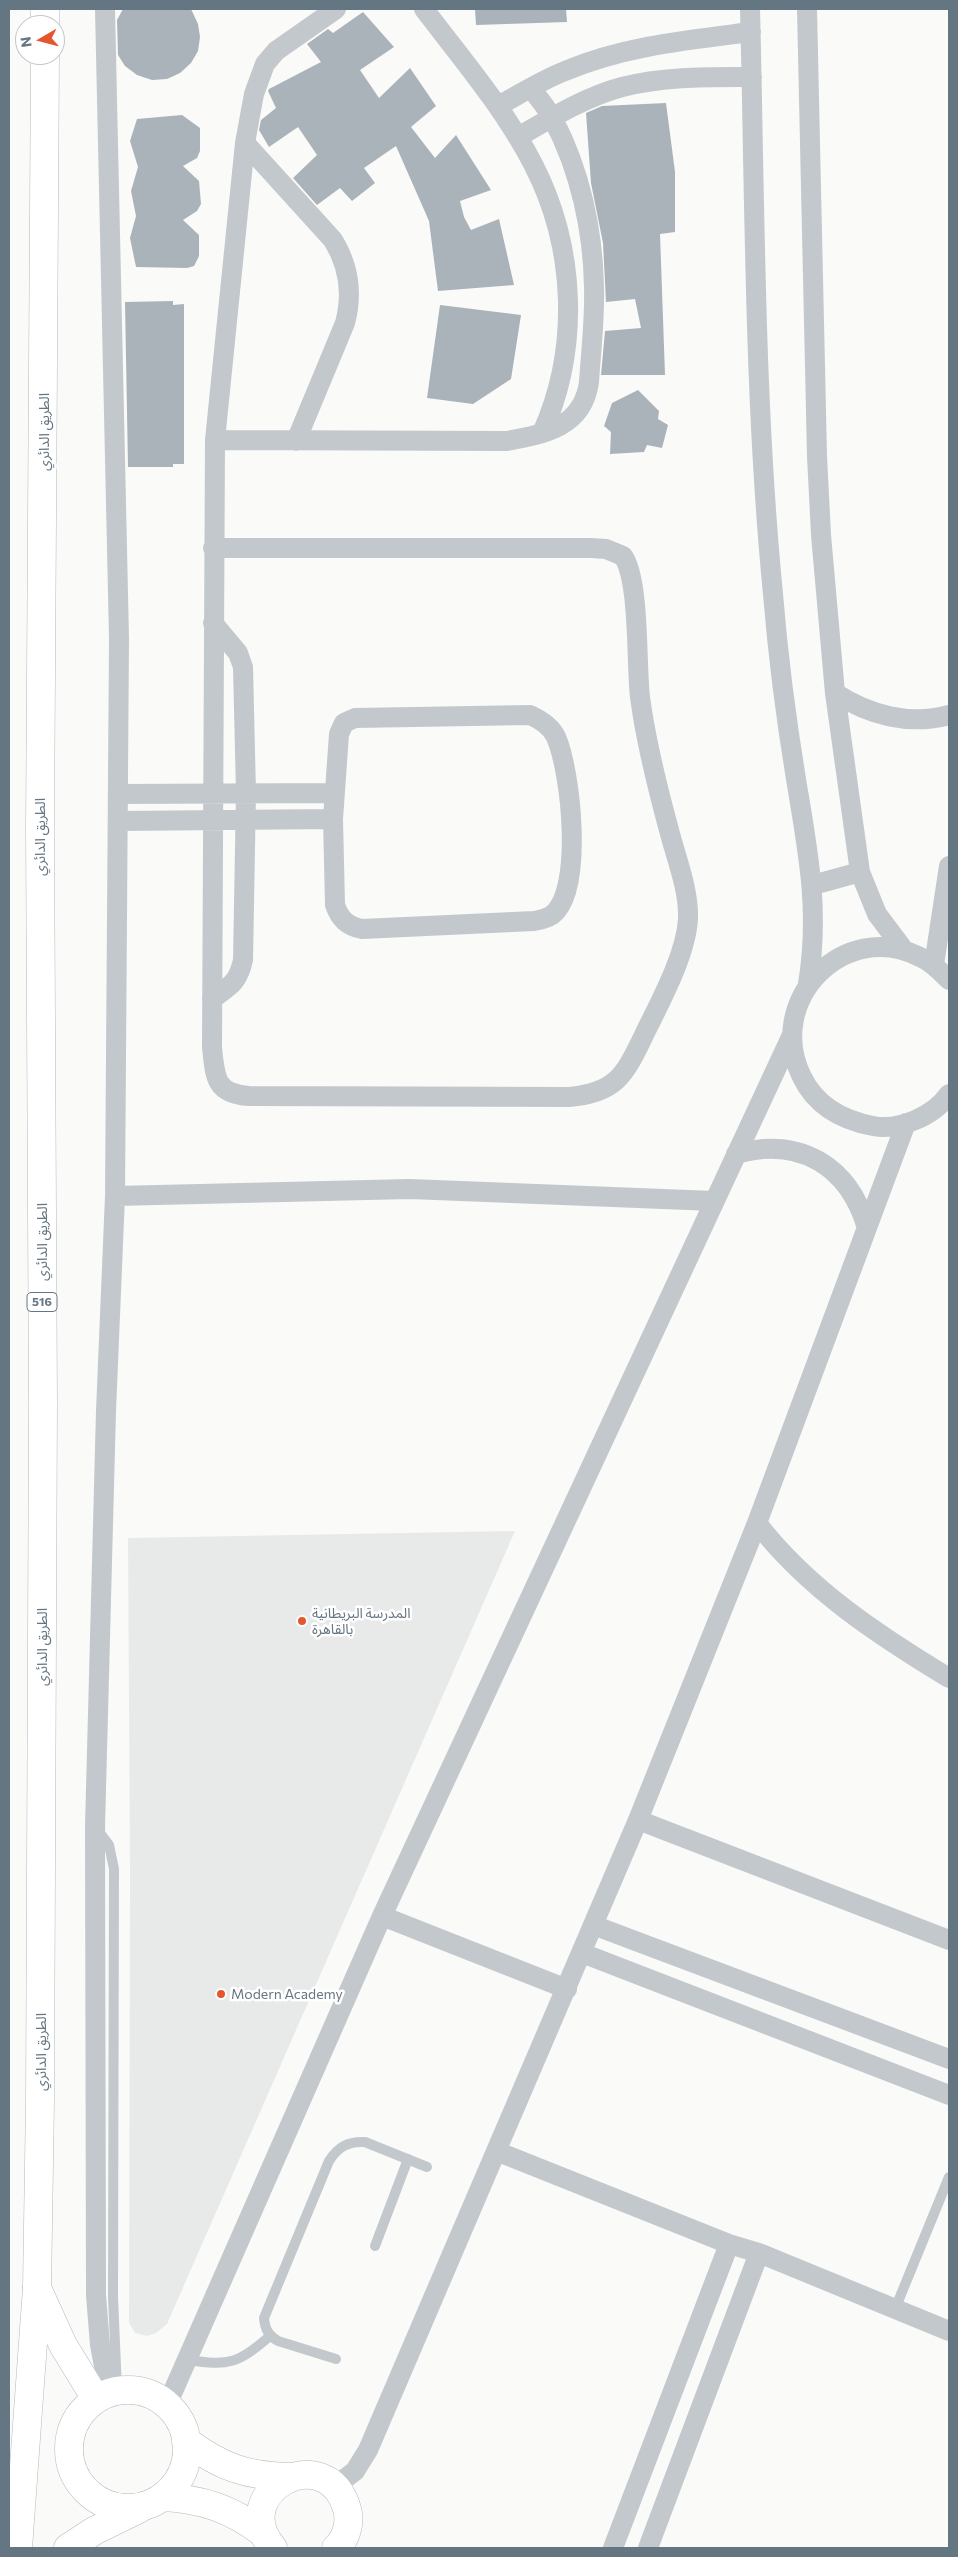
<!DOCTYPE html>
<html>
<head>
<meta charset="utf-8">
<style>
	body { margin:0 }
	#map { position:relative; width:958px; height:2557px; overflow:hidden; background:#fafaf8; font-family:Commissioner,sans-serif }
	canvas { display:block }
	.frame { position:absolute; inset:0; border:10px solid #657683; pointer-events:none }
	.north { position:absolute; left:15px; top:15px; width:50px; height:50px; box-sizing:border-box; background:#fff; border:1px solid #c1c8cd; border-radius:50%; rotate:262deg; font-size:14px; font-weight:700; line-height:20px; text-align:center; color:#657683 }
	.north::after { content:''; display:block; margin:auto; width:18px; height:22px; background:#e4572e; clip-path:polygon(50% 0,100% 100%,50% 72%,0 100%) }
</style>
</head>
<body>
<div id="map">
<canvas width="958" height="2557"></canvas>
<div class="frame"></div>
<div class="north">N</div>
</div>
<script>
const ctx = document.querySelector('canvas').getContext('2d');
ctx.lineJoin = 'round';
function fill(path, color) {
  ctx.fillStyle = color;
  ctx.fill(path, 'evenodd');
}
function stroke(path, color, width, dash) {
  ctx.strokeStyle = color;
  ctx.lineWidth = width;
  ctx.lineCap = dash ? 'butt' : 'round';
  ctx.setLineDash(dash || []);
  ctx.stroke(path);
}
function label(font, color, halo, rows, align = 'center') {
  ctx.font = font + ' Commissioner,"Noto Sans Arabic",sans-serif';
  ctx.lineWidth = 5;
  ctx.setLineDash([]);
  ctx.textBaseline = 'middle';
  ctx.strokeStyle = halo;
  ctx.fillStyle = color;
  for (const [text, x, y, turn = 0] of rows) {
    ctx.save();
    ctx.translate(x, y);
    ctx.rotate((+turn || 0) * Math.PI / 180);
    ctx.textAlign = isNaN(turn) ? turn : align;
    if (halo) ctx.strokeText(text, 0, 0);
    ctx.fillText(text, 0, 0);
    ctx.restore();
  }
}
const built = new Path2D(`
	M515,1531L167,2324L156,2333L147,2336L135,2333L129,2323L130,1873L128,1538Z`);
const building = new Path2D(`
	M123,9H191L198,24L200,37L198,51L191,63L180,73L167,79L152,80L137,75L125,66L118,55L117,20Z
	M475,9H566L567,22L476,25Z
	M363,12L394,47L360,70L379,98L410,68L436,106L411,127L435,158L456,135L491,190L460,201L464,217L471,230L499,219L514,285L438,291L429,221L396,146L364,168L375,183L352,201L340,188L317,205L293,178L317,155L298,127L269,147L259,130L261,120L276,108L268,91L269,89L321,62L307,44L328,29L333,33Z
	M666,103L675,172V232L660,234L665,375H601L605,331L641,328L635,299L606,302L603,243L591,183L586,113L602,106Z
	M182,115L200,128V151L197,158L183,166L199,181L201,204L197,211L183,220L199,235V256L194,266L187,268L136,267L130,238L136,216L131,191L138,167L130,141L137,119Z
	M173,301V305L184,304V464H173V467H128L125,302Z
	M440,305L521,315L511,379L473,404L427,398Z
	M638,390L659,411L658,419L668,425L662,448L647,445L644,452L610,454L611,432L604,426L612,403Z`);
const lane = new Path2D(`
	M97,1829L109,1845L114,1869L113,2297L117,2390
	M375,2246L408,2159
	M895,2309L949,2177
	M336,2359L278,2341C268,2335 265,2329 264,2318L329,2161C338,2147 348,2141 365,2142L427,2167
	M187,2360C230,2366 237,2364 270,2336`);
const street = new Path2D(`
	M105,9L119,638L115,1196L106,1411L95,1827L96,2295L100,2345L109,2393
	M424,9C462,59 504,108 533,164C576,247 580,349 542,433
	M750,9C755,204 754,400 773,594C778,656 786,718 796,779C808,852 820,910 808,984
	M807,9L817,456L821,535L835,693L860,872L877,914L904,950
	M498,106C520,94 542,80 565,71C624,46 688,40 751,32
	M518,137C551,118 585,97 622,87C664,76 709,77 752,77
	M245,143L333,240C349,266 353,293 345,323L296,441
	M215,440L507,441C545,434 583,427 589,382C591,351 595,319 594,287C593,230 580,170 553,119C547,108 538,98 531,88
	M213,548H591L606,549L623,556C640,580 636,664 640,697C646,743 657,786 669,830C676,858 689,889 688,919C686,955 660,1002 644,1035C625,1074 617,1093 569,1097L249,1096C215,1094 215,1077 212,1047L215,440L245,143L254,94L265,64L276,51L336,9
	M835,693C869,715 909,726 949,715
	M530,715C541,720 551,726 556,737C571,771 584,891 552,915C546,919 540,920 534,921L362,929C347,926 340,919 335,905L333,819L339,734L344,723L355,718Z
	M118,794L333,793
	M118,821L333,819
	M813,885L860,872
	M934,965L949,866
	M949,980C940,971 932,962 920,957C844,918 764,1001 802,1077C816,1106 841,1120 873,1126C899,1131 934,1116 949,1094
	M212,999C230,986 238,983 243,960L246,793L243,667L238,653L213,623
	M736,1154C800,1136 849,1166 867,1228
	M115,1196L410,1189L714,1201
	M757,1523C808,1589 878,1635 949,1678
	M638,1820L949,1940
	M382,1916L567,1989
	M593,1925L949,2059
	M582,1953L949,2095
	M496,2151L729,2244L759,2253L949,2331
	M167,2405L382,1916L791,1037
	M335,2486L355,2471L368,2450L638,1820L757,1523L906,1123
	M613,2548L729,2244
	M648,2548L759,2253`);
const secondary = new Path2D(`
	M37,2288L63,2345L96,2399
	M69 2449a59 59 0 1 1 118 0a59 59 0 1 1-118 0Z
	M186,2441C221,2467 246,2476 290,2477
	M163,2497C202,2499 232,2509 263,2533
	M68,2548L94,2531L139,2509
	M273,2548C226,2493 326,2437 347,2509C351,2523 346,2539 336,2548`);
const highway = new Path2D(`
	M45,25V9
	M18,2548L37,2288L40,2101L43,1403L40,828L45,55`);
const markers = [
	[302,1621,5,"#e4572e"],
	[221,1994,5,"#e4572e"]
];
const shields = [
	[42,1302,30]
];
const shieldNames = [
	["516",42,1302]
];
const streetNames = [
	["الطريق الدائري",44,432,-90],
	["الطريق الدائري",40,837,-90],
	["الطريق الدائري",42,1242,-90],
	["الطريق الدائري",42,1647,-90],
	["الطريق الدائري",41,2052,-90]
];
const poiNames = [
	["المدرسة البريطانية",312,1613],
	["بالقاهرة",312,1629],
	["Modern Academy",231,1994]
];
fill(built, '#e8e9e9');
fill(building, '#aab3b9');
stroke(secondary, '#b3babf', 29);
stroke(highway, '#b4b9bd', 29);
stroke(lane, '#c3c8cc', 10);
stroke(street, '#c3c8cc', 20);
stroke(secondary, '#fff', 28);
stroke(highway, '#fff', 28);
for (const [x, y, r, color] of markers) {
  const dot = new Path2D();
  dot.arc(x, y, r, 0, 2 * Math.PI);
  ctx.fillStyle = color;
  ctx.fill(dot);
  stroke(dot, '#fff', 2);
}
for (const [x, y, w] of shields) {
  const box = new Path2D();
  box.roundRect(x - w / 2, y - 9.5, w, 19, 4);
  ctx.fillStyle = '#fff';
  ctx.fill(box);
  stroke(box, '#657683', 1);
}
label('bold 12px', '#657683', null, shieldNames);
label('14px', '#657683', '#fff', streetNames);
label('14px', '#657683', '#fff', poiNames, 'left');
</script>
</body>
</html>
